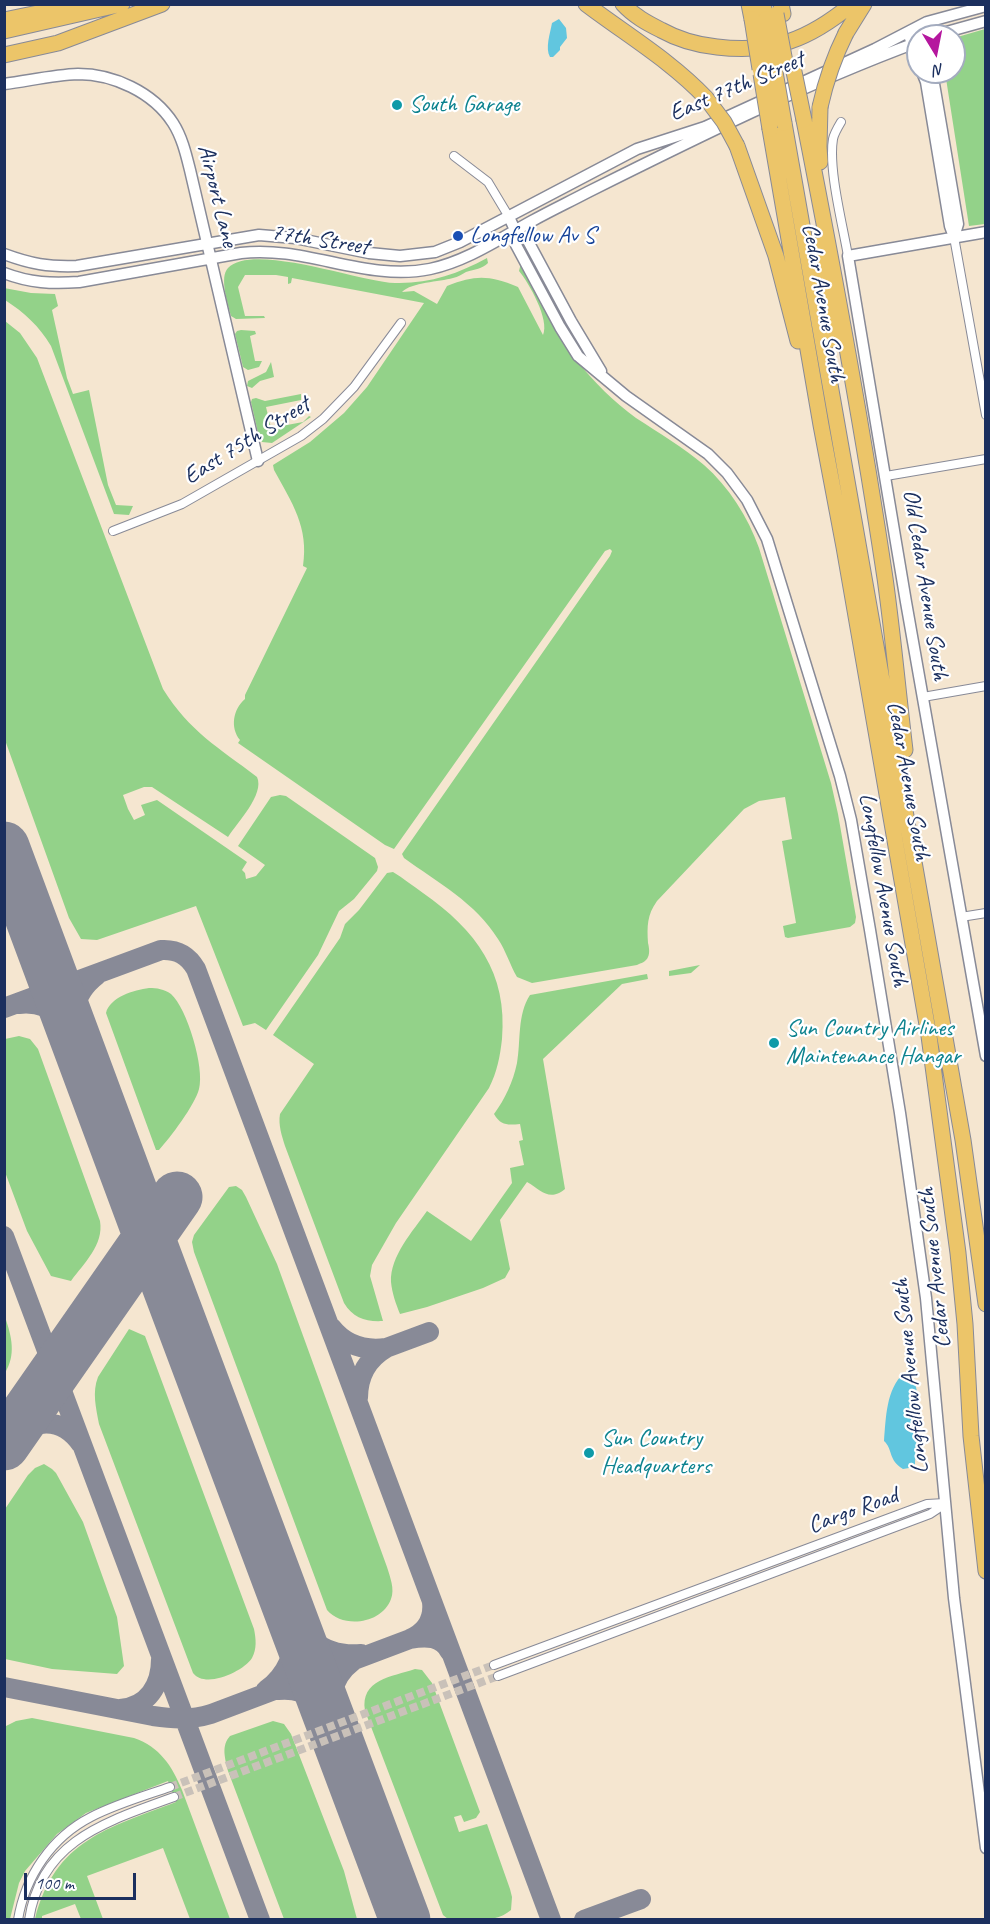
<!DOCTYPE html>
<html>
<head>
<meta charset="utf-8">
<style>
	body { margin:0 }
	#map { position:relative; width:990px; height:1924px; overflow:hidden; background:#f5e6d0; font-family:Caveat,sans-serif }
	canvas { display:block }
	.frame { position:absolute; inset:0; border:6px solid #1b2f5e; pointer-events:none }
	.north { position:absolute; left:906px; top:24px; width:60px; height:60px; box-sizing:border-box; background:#fff; border:2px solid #a4acbf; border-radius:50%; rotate:170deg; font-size:16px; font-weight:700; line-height:24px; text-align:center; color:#1b2f5e }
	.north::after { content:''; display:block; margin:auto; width:21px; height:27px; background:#b5179e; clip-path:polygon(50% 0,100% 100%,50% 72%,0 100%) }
	.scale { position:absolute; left:24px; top:1873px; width:112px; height:27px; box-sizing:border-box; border:3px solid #1b2f5e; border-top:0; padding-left:8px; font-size:18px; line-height:21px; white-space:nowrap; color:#1b2f5e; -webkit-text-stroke:4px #fff; paint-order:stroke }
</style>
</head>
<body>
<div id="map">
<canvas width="990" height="1924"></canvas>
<div class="frame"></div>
<div class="north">N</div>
<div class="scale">100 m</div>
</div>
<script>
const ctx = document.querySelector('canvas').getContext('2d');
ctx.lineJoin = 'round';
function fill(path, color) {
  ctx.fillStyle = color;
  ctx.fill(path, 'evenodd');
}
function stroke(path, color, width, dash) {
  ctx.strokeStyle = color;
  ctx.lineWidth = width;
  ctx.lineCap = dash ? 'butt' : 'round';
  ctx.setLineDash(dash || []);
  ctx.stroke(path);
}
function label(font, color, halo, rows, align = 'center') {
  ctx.font = font + ' Caveat,sans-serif';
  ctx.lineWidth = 4.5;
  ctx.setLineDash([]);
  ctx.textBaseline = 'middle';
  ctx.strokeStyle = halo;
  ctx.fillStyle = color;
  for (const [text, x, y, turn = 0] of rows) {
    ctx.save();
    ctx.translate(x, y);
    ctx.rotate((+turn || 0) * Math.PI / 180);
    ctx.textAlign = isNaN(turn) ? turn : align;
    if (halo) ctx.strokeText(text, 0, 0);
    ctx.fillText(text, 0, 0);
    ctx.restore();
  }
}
const green = new Path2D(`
	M985,29V224L969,226L945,72H954V38Z
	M487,258L488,263C482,269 475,269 466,272C462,274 458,277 453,278C439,282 412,282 402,292L414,291L437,304L447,286C476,275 488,275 518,287L543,335C550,320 529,283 519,271L521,263L577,361C594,382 614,402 636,418C659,433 683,447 704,465C729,487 748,517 759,548L831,783L838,814L856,917L855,923L850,927L788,938L785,937L783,926L796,923L782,841L792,839L785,797L759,801L744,809L657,901C647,915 647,926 648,943C649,947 650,953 648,957C646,962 641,963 637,965L532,983L517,977C510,965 506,951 498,939C476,903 437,882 404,858L402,854L404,851L610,556L612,551L610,549L605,551L394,849L385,845L238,743L240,740C230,728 233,709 245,699V695L307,568L303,566C309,527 292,503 274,470L273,465L310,442L344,413L367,387L424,303L292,278L291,283L288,284V277L276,275H245L238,287L245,316H264L265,318L236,319L231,316C228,304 219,277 228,268C253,242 360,282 395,283C428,284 458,274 487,258Z
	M4,288L31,293L55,294L58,306L52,310L67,378L73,394L89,390L108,485L116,505L133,506L129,515L114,514L51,346C39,326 25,313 5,300Z
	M5,321L20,333L37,358L163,689C190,732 218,747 257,777C265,794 237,823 228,837L152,787H144L123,795L128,809L134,820L145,815L141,805L157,800L247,862L242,870L245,873L246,879L256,876L265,865L238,846L271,797L280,795L286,796L375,858L378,867L377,871L354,899L339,911L318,955L266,1030L255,1023L243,1026L196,906L97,940L81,939L69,918L5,740Z
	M241,330L255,331L256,334L250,336L255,361H262L259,367L248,370L243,367L235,334L237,331Z
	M271,362L274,377L260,381L252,388L247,386L248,381L266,372Z
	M301,394V400L266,407L271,428L303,422L309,416L311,417L272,443L262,442L259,437L251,402L252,399L256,398L265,401Z
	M393,872C403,878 413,886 423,893C476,930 508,973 502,1039C500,1057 497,1072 489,1088L396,1223L372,1265L370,1276L383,1321C366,1322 353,1318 344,1303L285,1146C282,1136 278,1125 280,1114L314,1064L273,1035L340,938L345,924L359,910L387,873Z
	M700,965L691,973L669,976V971Z
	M647,974L648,979L622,984L543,1059L565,1189C549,1202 541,1190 527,1182L500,1220L510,1269L505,1278L483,1288L427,1307L400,1314C396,1304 392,1293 391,1282C390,1256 413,1231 427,1211L471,1241L512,1183L510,1168L524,1165L519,1141L523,1140L520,1124C508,1125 501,1126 494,1114C505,1099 513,1082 517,1063C521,1041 517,1015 530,995Z
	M149,988C157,988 164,989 171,994C187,1008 205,1068 199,1089C195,1105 170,1138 159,1150H156L106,1013C110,997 134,990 149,988Z
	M19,1036L30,1039L38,1049L100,1221C104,1245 84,1263 71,1281L51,1276L27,1231L5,1172V1039Z
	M236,1186L242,1190L246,1197L277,1264L387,1567C390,1577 395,1589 391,1599C382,1624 343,1629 327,1610L194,1252L192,1242L194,1235L229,1187Z
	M5,1317C12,1337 16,1355 5,1373Z
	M129,1329L145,1336L254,1629C256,1639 257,1649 252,1658C243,1672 205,1689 193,1673L99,1424C96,1408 92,1392 98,1377Z
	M44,1464L52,1469L56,1473L83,1522L117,1617L124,1666L117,1674L52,1669L5,1659V1509L28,1475L35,1468Z
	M415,1669L422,1670L432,1683L480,1812L476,1818L464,1822L461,1815L454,1817L459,1832L487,1824L510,1889L512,1897L511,1910C495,1924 468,1920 448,1919L443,1915L365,1711C360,1679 392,1677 415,1669Z
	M32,1718L134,1738C160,1747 172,1766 182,1790L230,1919H190L163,1848L87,1876L103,1919H81L75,1904L42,1916V1919H35C55,1840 108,1828 176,1802L168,1781L86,1813L57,1834L25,1871L19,1883L10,1919H5L4,1727L16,1721Z
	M273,1721L284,1724L291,1734L344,1871L357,1919H284L228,1771C225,1758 221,1746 230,1736Z`);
const water = new Path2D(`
	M559,19L566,28L567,38L560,47V50L553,57H550C545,48 550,34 552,23Z
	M904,1373C907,1376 912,1379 914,1382C922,1394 915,1451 915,1467L903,1469C888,1460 893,1449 884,1441C886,1418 886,1389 904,1373Z`);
const taxiway = new Path2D(`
	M19,1004C57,1000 70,1026 82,1055C74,1023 66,999 97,975
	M4,1008L161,950C177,949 188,955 196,969L551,1920
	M4,1236L260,1920
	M331,1327C345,1345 364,1351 386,1348C367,1359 358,1376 358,1398
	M386,1348L429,1332
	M21,1421C34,1400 48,1381 47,1355
	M4,1447C27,1420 59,1413 81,1444
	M432,1602C434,1619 426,1632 410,1639C426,1636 442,1636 450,1652
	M4,1687L153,1716C173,1719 191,1720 211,1714L410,1639
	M266,1690C286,1676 298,1650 294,1626C291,1612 284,1599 280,1585C299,1622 309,1658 361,1654
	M278,1690C312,1687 322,1705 335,1732C329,1704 328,1680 353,1661
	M120,1709C148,1707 161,1685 161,1659
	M371,1829L388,1920
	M395,1893L408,1920
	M584,1920L641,1899`);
const runway = new Path2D(`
	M4,847L149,1237L405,1920
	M4,1445L177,1197`);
const minorTunnel = new Path2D(`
	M170,1787L494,1665
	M174,1797L498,1676`);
const minor = new Path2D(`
	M841,122C838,127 834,134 833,139C828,169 843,226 848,256
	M454,156L488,182L509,217
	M954,237L986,415
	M886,476L986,459
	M113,531L182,504L301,436L323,419L354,387L401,323
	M923,697L986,686
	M961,917L986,913
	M494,1665L927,1504L945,1503
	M498,1676L930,1514L945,1504
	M18,1920C25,1876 52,1837 91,1817C116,1804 144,1796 170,1787
	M29,1920C41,1839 109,1821 174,1797`);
const tertiary = new Path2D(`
	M932,36L986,21
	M910,38L918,61
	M922,72L926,82L950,226L954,237
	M932,72L958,224L954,237
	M4,84C28,81 53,75 78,74C113,74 153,92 173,123C182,137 186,154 190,170L258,461
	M509,217L515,230L516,245L560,327L578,356L626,396L708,454L727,473L747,500L767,539L840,776L851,820L870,930L900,1113L926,1298L954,1598L986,1848
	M515,230L528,241L571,321L601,371
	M986,232L848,256L906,602L986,1056
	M4,254C31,264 48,267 77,266L259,235L295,238L369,253L400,256L435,252L460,242L637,149L705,127L875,49L927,22L986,6
	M4,273C30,283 52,284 79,282L241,253C305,245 366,282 430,269C467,261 499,239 532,221C550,211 569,202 588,192C696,138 805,84 918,42`);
const motorway = new Path2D(`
	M586,4C627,35 671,61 706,98
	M623,4C634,16 647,23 661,30C679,40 697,45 717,47C773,54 810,39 852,4
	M749,4L752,19
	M763,4L766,19
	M781,4L783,14
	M4,20L72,6
	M4,31L122,4
	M846,33L864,4
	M4,55L58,43L162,4
	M820,107L819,147L820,162
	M804,120C834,272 862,424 885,578C893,635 898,692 905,750
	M784,123L963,1140L986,1304
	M770,129L821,425L844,547L929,1036L958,1253L965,1324L971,1436L986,1571
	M737,146L776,256L798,341
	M818,245L831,340`);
const motorwayBridge = new Path2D(`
	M776,14L785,62
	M752,19L760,69
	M766,19L774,64
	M793,67L804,120
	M775,72L784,123
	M761,74L770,129
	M706,98L724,122L737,146
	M820,107C826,80 834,57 846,33`);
const markers = [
	[397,105,6,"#0f9aa8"],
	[458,236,6,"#1a4fb4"],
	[774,1043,6,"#0f9aa8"],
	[589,1453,6,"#0f9aa8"]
];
const streetNames = [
	["East 77th Street",737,87,-23],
	["Airport Lane",217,196,76],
	["77th Street",320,240,9],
	["Cedar Avenue South",823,303,80],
	["East 75th Street",247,441,-32],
	["Old Cedar Avenue South",925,585,81],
	["Cedar Avenue South",908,781,80],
	["Longfellow Avenue South",883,890,80],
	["Cedar Avenue South",935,1268,-96],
	["Longfellow Avenue South",911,1376,-96],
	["Cargo Road",853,1511,-20]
];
const cultureNames = [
	["South Garage",409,105],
	["Sun Country Airlines",786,1029],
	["Maintenance Hangar",786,1057],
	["Sun Country",601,1439],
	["Headquarters",601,1467]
];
const transitNames = [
	["Longfellow Av S",470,236]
];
fill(green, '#93d289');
fill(water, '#61c6df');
stroke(taxiway, '#888a97', 20);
stroke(runway, '#888a97', 51);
stroke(minorTunnel, '#c9c1b9', 8, [8, 4]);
stroke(minor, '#888a97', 10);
stroke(tertiary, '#888a97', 13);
stroke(motorway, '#888a97', 17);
stroke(minor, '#fff', 8);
stroke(tertiary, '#fff', 10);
stroke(motorway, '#ecc569', 15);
stroke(motorwayBridge, '#888a97', 17, []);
stroke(motorwayBridge, '#ecc569', 15);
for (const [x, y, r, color] of markers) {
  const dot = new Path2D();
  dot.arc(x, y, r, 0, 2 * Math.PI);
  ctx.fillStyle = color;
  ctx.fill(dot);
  stroke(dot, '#fff', 2);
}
label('24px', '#1b2f5e', '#fff', streetNames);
label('24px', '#0d838f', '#fff', cultureNames, 'left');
label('24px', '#164399', '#fff', transitNames, 'left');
</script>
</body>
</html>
